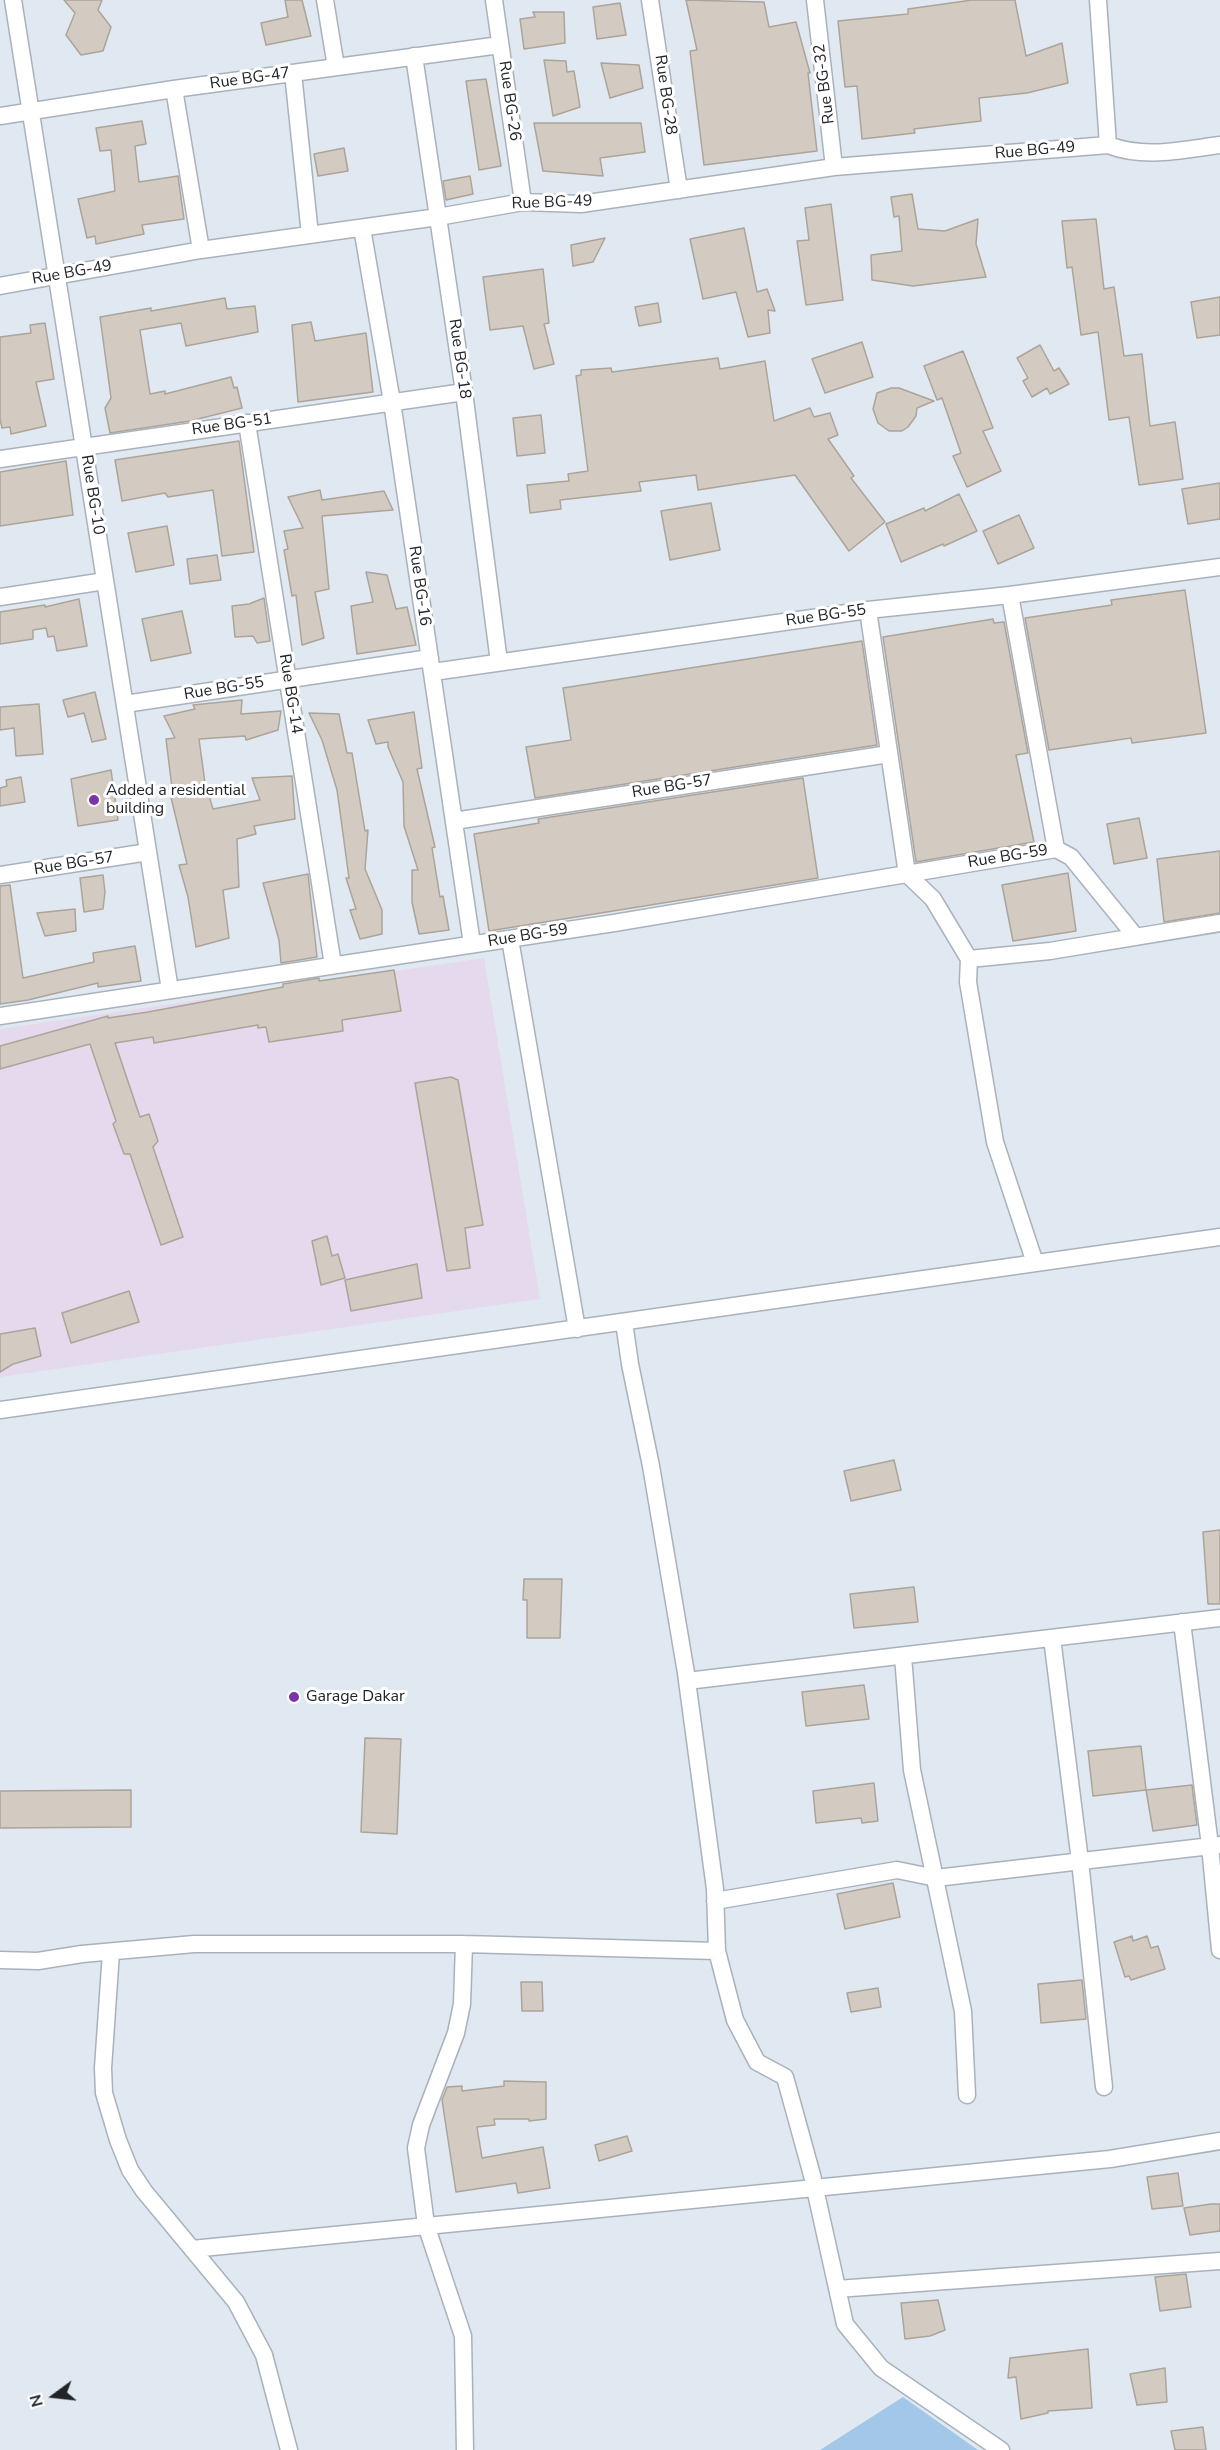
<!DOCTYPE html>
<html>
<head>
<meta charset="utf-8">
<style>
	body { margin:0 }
	#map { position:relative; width:1220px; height:2450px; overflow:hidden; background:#e0e9f2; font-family:"Nunito Sans",sans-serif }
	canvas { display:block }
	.north { position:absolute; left:24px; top:2366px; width:60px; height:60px; -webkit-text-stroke:4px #fff; paint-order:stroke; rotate:255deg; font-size:16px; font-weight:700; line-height:24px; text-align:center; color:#212428 }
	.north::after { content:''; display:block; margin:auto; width:21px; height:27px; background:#212428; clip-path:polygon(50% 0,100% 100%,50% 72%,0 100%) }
</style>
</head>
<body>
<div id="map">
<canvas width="1220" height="2450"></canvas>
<div class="north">N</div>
</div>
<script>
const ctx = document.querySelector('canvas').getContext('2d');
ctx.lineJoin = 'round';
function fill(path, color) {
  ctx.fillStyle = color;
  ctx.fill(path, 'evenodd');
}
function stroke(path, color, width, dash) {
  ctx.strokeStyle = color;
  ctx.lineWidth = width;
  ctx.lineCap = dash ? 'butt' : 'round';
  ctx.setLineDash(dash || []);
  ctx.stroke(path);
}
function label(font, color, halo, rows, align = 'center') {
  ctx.font = font + ' "Nunito Sans",sans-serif';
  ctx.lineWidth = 6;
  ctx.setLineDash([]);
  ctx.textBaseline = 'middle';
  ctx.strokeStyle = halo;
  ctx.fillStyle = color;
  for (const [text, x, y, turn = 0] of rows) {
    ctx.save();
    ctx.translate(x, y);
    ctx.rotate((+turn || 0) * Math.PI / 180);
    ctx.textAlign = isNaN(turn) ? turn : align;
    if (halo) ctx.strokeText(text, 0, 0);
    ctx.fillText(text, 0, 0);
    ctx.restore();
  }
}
const education = new Path2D(`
	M484,958L540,1299L0,1377V1029Z`);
const green = new Path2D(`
	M903,2397L978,2450H820Z`);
const building = new Path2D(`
	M64,0H102L98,10L111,27L103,51L81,55L66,35L75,13Z
	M285,0H302L311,36L266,45L261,23L288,17Z
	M686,0L764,2L769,27L796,22L810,73H808L817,151L704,165L690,51L697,50Z
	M972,0H1015L1026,56L1062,43L1068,83L1027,93L979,98L981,121L914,129L915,133L862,139L857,86L845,87L838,21L908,14V9Z
	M620,3L626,35L597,39L593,7Z
	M533,12H564L565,43L524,49L520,19L535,17Z
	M544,60L566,61L567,72L574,71L580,107L553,116Z
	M601,63L639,65L643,88L610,98Z
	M486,79L501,166L479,170L466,81Z
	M142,121L146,144L135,146L139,182L178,176L184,219L142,225L144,234L96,244L95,236L87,238L78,199L115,191L111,150L100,151L96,128Z
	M534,123H641L645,152L600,158L603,176L543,171Z
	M344,148L348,171L318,176L314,154Z
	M470,176L473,194L446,200L443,181Z
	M912,194L918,229L945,231L978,219L976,244L986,277L913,286L872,280L871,255L902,251L899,216L894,217L891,197Z
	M831,204L843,300L806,305L797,241L809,240L805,208Z
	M1096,219L1104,289L1114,287L1124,356L1142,354L1150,426L1175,422L1183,479L1139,485L1129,417L1109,420L1098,332L1081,335L1072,267L1067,268L1062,221Z
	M744,228L757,292L767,289L775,311L768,310L770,333L748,337L736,292L703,299L690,239Z
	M605,238L593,262L573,266L571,245Z
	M543,269L549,323L544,324L554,364L534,369L523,326L490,330L483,277Z
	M1220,297V335L1197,338L1191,302Z
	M225,298L227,309L255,306L258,332L186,346L181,323L140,330L150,394L165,391V394L231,377L234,388L237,387L242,408L190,421L110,433L105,408L111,398L100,317L151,308V311Z
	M658,303L661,322L639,326L635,307Z
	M311,322L315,341L366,333L373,392L298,402L292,325Z
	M45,323L54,379L36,382L46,426L11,434L10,427L2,428L0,419V337L31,333L30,325Z
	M862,342L873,377L825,393L812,359Z
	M1040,345L1054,371L1059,368L1069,384L1050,394L1047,388L1032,397L1023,381L1028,378L1017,358Z
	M963,351L993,428L983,431L1001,471L967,487L953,456L961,453L942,398L937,400L924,366Z
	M718,358L720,369L765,361L774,421L810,408L814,417L830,413L838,435L828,439L854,476L851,478L885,522L849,551L795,475L698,490L696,475L639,482L641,491L560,500L561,509L530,513L527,485L569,481L568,474L588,471L576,376L581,375V370L611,368L612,372Z
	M891,388H899L934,401L917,408L916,416L908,427L902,431H889L878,423L873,409L877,393Z
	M541,415L545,453L517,456L513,418Z
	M239,441L254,552L222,556L213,490L168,497L165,493L122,501L115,460Z
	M66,461L73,515L0,526V472Z
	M1220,483V519L1188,524L1182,489Z
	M320,490L322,500L384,491L393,510L322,516L329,589L315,592L324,638L302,645L296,595L292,596L284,550L288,549L284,531L303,528L288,497Z
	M959,494L977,531L944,546L943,544L901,562L886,524L924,508L925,511Z
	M711,503L720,550L670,560L661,511Z
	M1019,515L1034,548L998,564L983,531Z
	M167,526L174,565L136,572L128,533Z
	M217,555L221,580L190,584L187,559Z
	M366,572L387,575L396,609L407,607L416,645L357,654L351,606L373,602Z
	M1185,590L1206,733L1132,743L1131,738L1049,750L1025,618L1112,605L1111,600Z
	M264,598L270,641L257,643L253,636L235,637L232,606L249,604Z
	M79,599L87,646L57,651L54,636L48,637L46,628L33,630V639L0,644V612L45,605V607Z
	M182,611L191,653L151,661L142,619Z
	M993,619L994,623L1004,622L1028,753L1016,755L1034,842L916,862L883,637Z
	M862,641L877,745L535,798L526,747L571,740L563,688Z
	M95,692L106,739L92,742L84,713L68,717L63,700Z
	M242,700L241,714L281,711L278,730L246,740L245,736L199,739L205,783L213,809L260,800L252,778L292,776L295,819L254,826L256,834L237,839L239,887L223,890L229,938L196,947L188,897L179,865L187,864L169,789L172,788L166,739L175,738L164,716L195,709L193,705Z
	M39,704L43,754L16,756L14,728L0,730V707Z
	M414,712L422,768L417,769L435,847L432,848L440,897L443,896L449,930L419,934L412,902V870H418L404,826L403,782L388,747V742L376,744L368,720Z
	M309,713L339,714L347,753H352L365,831L368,830L365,869L382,910V934L360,939L350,910L356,909L346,878H349L337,790L322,740Z
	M111,770L118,820L78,826L71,779Z
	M21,777L25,802L0,806V788L7,786L6,780Z
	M803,778L818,878L489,931L474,834L539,823L538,819Z
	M1139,818L1147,858L1114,864L1107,824Z
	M1220,851V913L1164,922L1157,859Z
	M1068,873L1076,931L1013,941L1002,885Z
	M308,874L317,957L281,963L279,940L263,883Z
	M103,875L105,892L103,909L84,912L80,878Z
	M10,885L23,978L94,962L93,953L135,946L141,981L98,987V983L28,1000L0,1004V886Z
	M75,909L76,931L45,936L37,913Z
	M394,970L401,1011L342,1020L343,1031L269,1042L266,1027L258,1028V1025L154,1043L153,1037L115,1043L140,1117L149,1114L158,1141L153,1147L183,1237L161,1245L130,1154H124L113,1124L116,1121L90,1044L0,1069V1046L108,1016V1018L148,1012L283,987V984L319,978V981Z
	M451,1077L458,1080L483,1225L465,1228L470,1268L447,1271L415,1083Z
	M327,1236L332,1256L338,1254L345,1278L321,1285L312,1241Z
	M417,1264L422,1298L351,1311L345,1280Z
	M129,1291L139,1322L71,1343L62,1313Z
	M35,1328L41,1356L13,1364L0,1372V1334Z
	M894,1460L901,1490L851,1501L844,1471Z
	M1220,1530V1604H1208L1203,1532Z
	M524,1579H562L560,1638H527V1600H523Z
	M914,1587L918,1622L854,1628L850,1594Z
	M864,1685L869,1719L806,1726L802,1692Z
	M365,1738L401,1739L397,1834L361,1832Z
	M1141,1746L1146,1790L1093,1796L1088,1751Z
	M874,1783L878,1821L862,1823L861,1818L816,1823L813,1791Z
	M1192,1785L1197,1825L1153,1831L1146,1790Z
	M131,1790V1827L0,1828V1791Z
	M893,1883L900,1917L845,1929L837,1894Z
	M1132,1936L1133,1941L1147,1936L1151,1948L1158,1946L1165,1969L1131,1980L1129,1976L1125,1977L1114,1942Z
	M1082,1980L1086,2019L1041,2023L1038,1984Z
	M521,1982H542L543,2011H522Z
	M878,1988L881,2007L851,2012L847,1993Z
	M504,2081L546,2082V2119L529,2121V2119H494L495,2125L477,2127L482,2158L543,2147L550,2188L518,2193L516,2183L456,2192L442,2100L447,2087L462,2086V2091L504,2086Z
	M627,2136L632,2151L599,2161L595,2145Z
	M1178,2173L1183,2206L1152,2209L1147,2177Z
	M1211,2204H1220V2231L1190,2235L1184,2208Z
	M1186,2274L1191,2307L1160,2311L1155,2277Z
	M938,2300L945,2330L930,2336L905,2339L901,2303Z
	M1088,2349L1092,2408L1048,2411V2413L1021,2419L1016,2377L1008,2378L1010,2358Z
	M1165,2368L1167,2402L1137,2405L1130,2374Z
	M1203,2427L1206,2450H1175L1171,2431Z`);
const street = new Path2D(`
	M13,0L170,990
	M325,0L336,67
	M494,0L523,202
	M650,0L679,190
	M815,0L834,167
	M1098,0L1108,145
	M414,56L464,392L499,662
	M293,73L310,235
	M174,89L201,250
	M0,116L174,89L500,45
	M362,228L392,402L472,944
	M0,286L201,250L438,217L523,202L581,204L834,167L1108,145C1145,159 1181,150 1220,145
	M247,423L333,965
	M0,459L464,392
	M1010,595L1056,849
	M0,597L105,581
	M868,610L907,874L933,899L969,959L968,982L995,1142L1035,1263
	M433,672L868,610L1010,595L1220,567
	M125,704L430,658
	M454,821L889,754
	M1056,849L1071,857L1136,937
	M0,875L148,852
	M510,939L577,1329
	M969,959L1050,951L1220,923
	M0,1016L614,923L1056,849
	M624,1322L630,1364L651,1466L686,1673L715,1889L717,1951L735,2020L757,2062L785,2077L812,2175L845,2324L881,2368L1001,2450
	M0,1410L1220,1237
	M1182,1622L1210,1846L1220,1950
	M1052,1638L1080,1861L1104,2087
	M903,1656L912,1770L963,2011L967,2095
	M687,1681L1220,1618
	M715,1901L897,1870L936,1878L1220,1845
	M464,1944L462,2004L456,2033L421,2125L416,2148L426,2225L463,2336L465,2450
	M111,1952L103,2068L104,2093L118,2140L130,2170L144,2191L236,2302L264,2355L289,2450
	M0,1960L38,1961L82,1954L194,1944H464L717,1951
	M192,2249L1110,2159L1220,2141
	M837,2289L1220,2261`);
const markers = [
	[94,800,6,"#7c34a6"],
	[294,1697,6,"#7c34a6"]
];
const streetNames = [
	["Rue BG-47",250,79,-8],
	["Rue BG-32",825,84,-97],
	["Rue BG-28",665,95,82],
	["Rue BG-26",509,101,82],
	["Rue BG-49",1035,151,-5],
	["Rue BG-49",552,203,-2],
	["Rue BG-49",72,273,-10],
	["Rue BG-18",459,359,82],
	["Rue BG-51",232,425,-8],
	["Rue BG-10",92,495,81],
	["Rue BG-16",419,586,82],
	["Rue BG-55",826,616,-8],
	["Rue BG-55",224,689,-9],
	["Rue BG-14",290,694,81],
	["Rue BG-57",672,787,-9],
	["Rue BG-59",1008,857,-9],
	["Rue BG-57",74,864,-9],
	["Rue BG-59",528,936,-9]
];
const poiNames = [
	["Added a residential",106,791],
	["building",106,809],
	["Garage Dakar",306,1697]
];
fill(education, '#e5d9ed');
fill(green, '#a3c7e9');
fill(building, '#d3cac1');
stroke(building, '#aca49a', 1.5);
stroke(street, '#a9b2bb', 19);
stroke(street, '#fff', 16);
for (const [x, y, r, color] of markers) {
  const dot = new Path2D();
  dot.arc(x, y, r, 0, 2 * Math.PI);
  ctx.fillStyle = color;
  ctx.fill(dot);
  stroke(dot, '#fff', 2);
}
label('16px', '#212428', '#fff', streetNames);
label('16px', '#212428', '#fff', poiNames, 'left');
</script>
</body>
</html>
